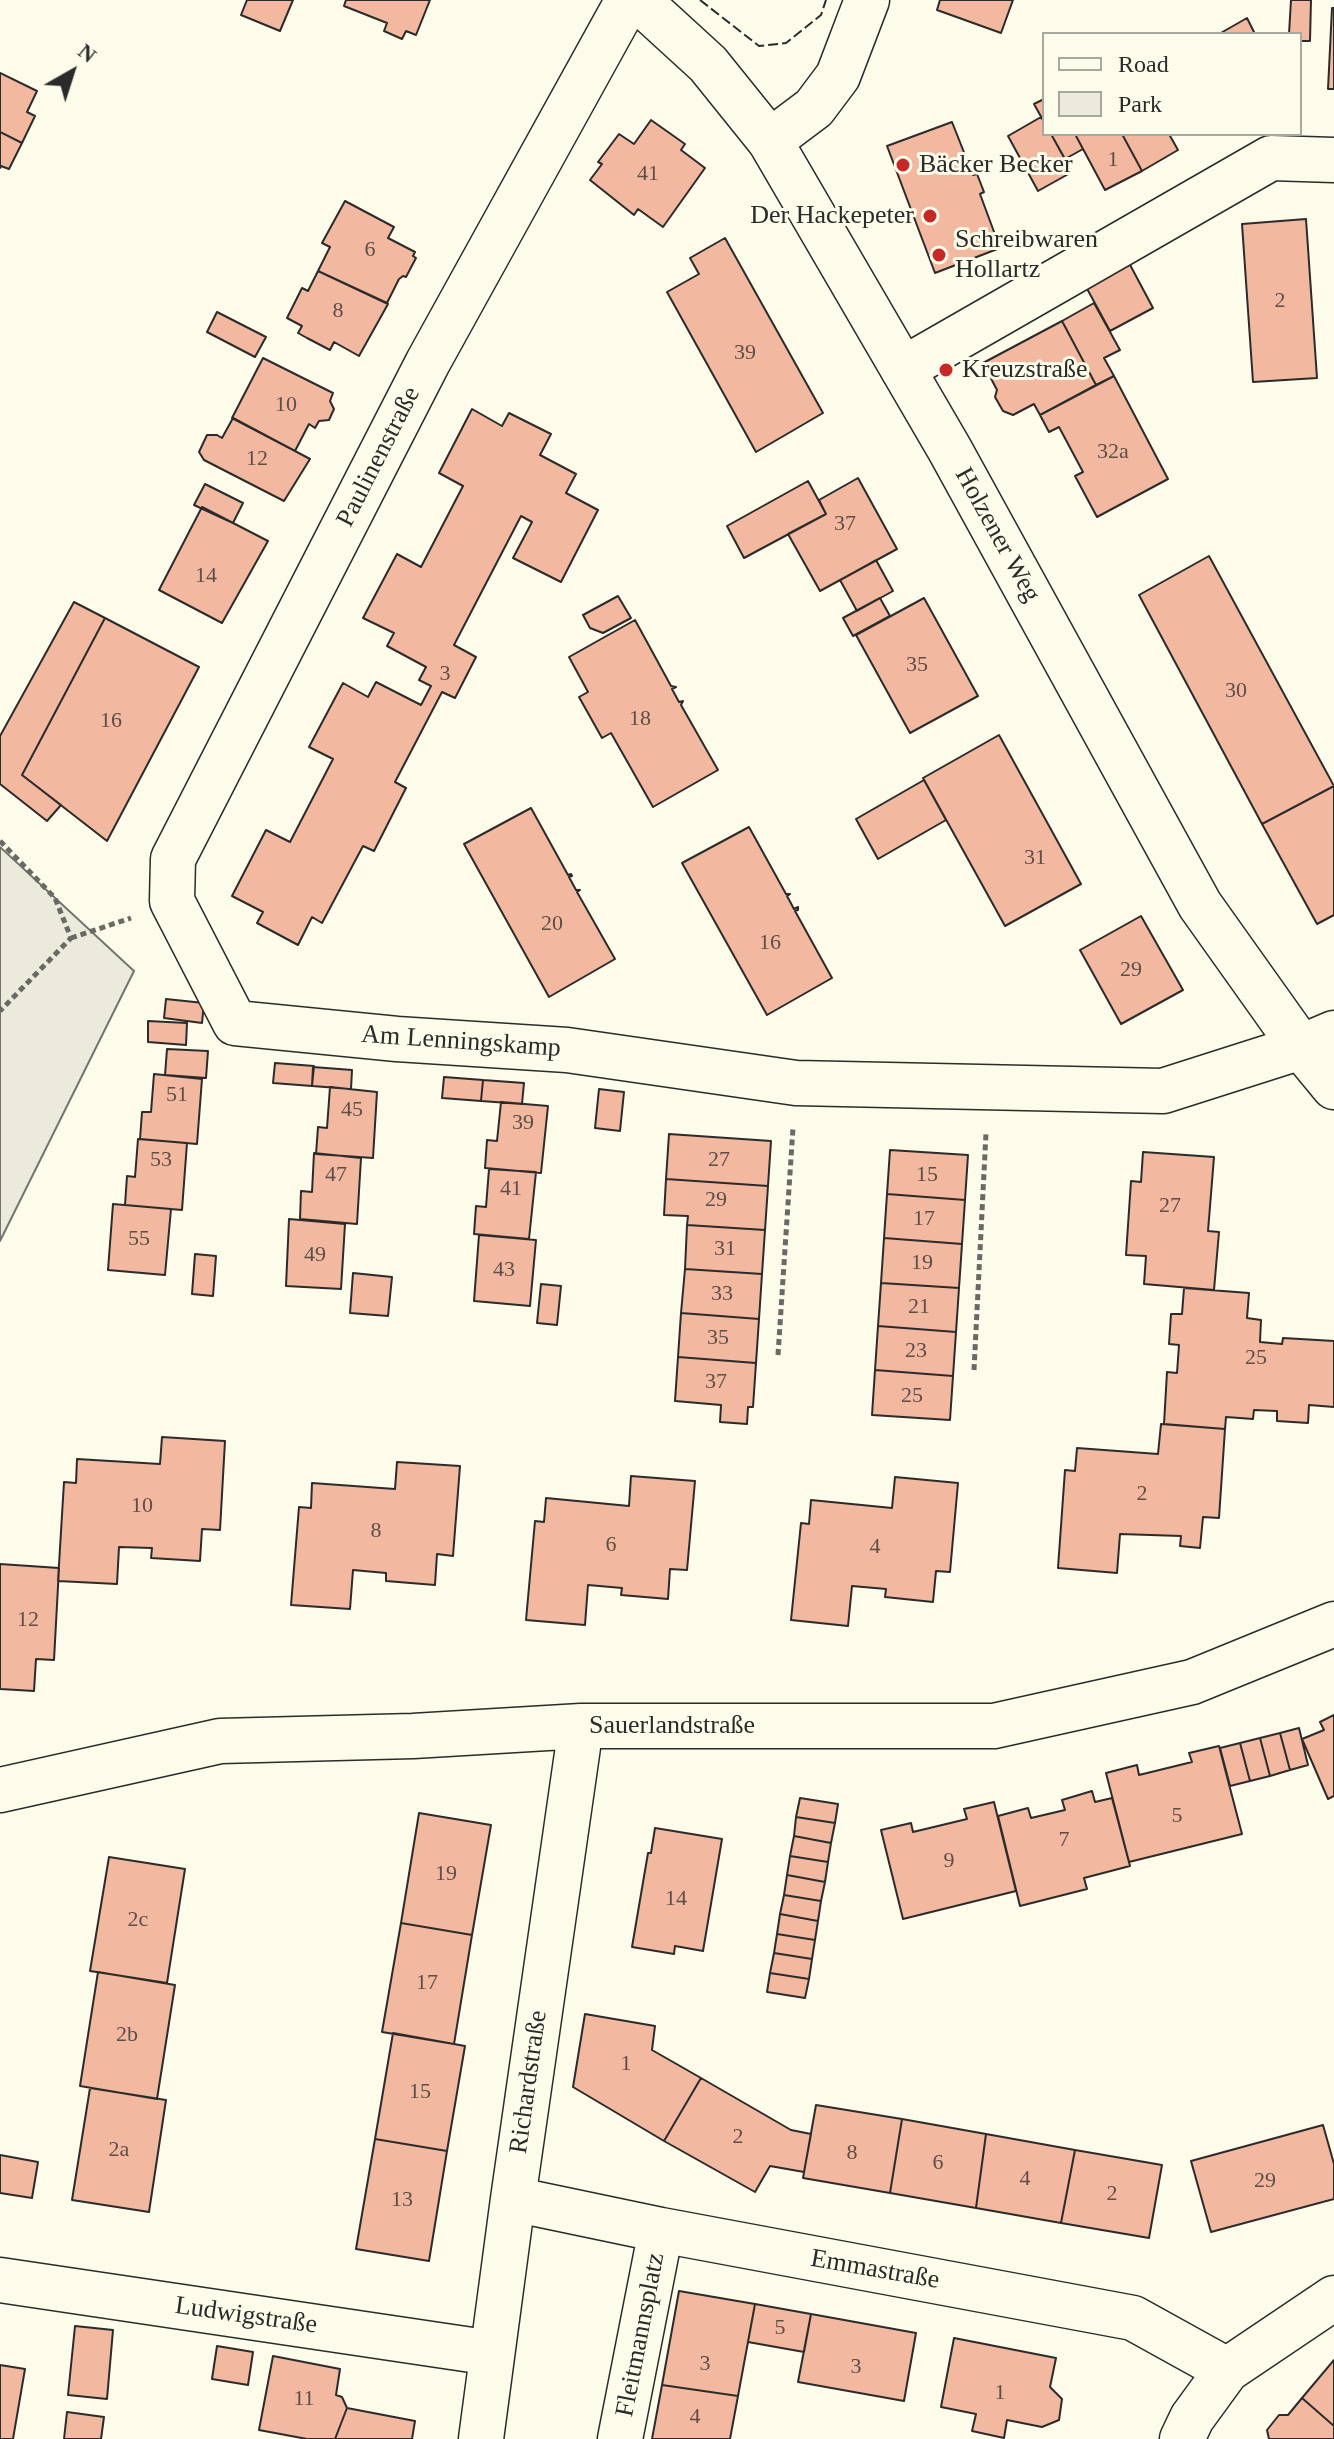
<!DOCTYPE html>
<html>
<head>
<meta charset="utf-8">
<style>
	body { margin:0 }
	#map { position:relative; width:1334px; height:2439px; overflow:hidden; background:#fdfbea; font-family:Georgia,serif }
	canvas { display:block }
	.legend { position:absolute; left:1042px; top:32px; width:260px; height:104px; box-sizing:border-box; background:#fdfbea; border:2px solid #a9a89e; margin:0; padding:10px 14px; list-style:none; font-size:24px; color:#2b2b2b }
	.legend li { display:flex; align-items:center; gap:16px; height:40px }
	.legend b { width:40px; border:2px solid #a9a89e }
	.north { position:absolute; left:32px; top:32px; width:80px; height:80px; -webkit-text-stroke:6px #fdfbea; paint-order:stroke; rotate:39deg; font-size:22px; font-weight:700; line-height:32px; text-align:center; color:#2b2b2b }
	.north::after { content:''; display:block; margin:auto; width:28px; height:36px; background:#2b2b2b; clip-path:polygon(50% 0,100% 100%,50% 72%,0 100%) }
</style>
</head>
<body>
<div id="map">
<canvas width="1334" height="2439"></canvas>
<ul class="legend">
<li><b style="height:10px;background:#fdfbea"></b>Road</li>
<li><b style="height:22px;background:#ecebdb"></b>Park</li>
</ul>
<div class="north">N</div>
</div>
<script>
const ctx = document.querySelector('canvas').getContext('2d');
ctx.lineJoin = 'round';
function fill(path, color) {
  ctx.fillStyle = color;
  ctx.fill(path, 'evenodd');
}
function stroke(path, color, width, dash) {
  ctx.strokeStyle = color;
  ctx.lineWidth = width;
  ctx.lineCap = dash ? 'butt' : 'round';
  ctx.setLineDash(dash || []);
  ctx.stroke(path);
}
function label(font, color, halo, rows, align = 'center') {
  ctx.font = font + ' Georgia,serif';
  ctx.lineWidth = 6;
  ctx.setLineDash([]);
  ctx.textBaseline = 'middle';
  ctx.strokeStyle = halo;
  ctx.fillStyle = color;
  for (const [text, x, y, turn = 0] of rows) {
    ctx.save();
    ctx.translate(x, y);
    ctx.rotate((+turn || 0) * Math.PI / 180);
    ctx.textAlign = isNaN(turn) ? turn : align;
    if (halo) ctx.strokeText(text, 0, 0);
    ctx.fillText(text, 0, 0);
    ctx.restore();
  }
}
const green = new Path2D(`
	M0,847L134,971L0,1241Z`);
const building = new Path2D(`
	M247,0H293L280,31L241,15Z
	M346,0H430L416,35L406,31L402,39L384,31L387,23L344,6Z
	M940,0H1013L1001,33L937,10Z
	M1291,0H1311L1310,41H1300V34H1289Z
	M1332,8H1334V89H1328Z
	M1247,18L1255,34H1219Z
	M0,73L37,91L27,112L35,116L22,143L0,132Z
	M1044,99V122L1034,104Z
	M1041,117L1044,122V134H1051L1072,172L1038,191L1008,136Z
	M651,120L685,144L681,150L705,168L663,227L638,209L634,215L590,180L602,164L598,162L619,134L634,144Z
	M952,122L973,175L977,174L984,192L980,194L1000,248L935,273L887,146Z
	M0,132L22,143L9,169L1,166L0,168Z
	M1051,134H1075L1083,149L1065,159Z
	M1075,134H1122L1142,171L1105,190Z
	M1122,134H1169L1178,150L1142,171Z
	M345,201L394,227L388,238L415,252L413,256L416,258L406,277L403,276L399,279L387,303L318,271L330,247L322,243Z
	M1306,219L1317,378L1253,382L1242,224Z
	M725,238L823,413L756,452L667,292L699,274L690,258Z
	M1128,261L1153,308L1110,331L1085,285Z
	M318,271L388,304L359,356L334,342L330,350L307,338L298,333L302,326L287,318L302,288L308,291Z
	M1094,303L1120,350L1104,358L1114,376L1096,385L1062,321Z
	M217,312L266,337L255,357L207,332Z
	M1062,321L1096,385L1040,415L1034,404L1013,415L1003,411L995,397L997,390L983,363Z
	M263,358L333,393L330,401L334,409L329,420L319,421L315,428L309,424L295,451L232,418Z
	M1114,376L1168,479L1097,517L1075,476L1083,472L1059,427L1049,432L1040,415Z
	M472,409L502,426L509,413L551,434L540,455L576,474L566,493L598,510L561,582L513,558L532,522L521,516L454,645L476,657L455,698L442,692L395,782L406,788L374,851L363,846L322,923L312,917L298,945L257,923L263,912L232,896L266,830L290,842L333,759L309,747L343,683L368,697L376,682L421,705L431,686L419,680L426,667L387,646L394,633L363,618L397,554L421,567L463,486L439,473Z
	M233,418L310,459L284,501L204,460L199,452L207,435H217L222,438Z
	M858,478L897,549L820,591L788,534L826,514L819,500Z
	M808,481L826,514L744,558L727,526Z
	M205,484L243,503L233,523L194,505Z
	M202,507L268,541L222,623L159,590Z
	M1209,556L1334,786L1262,824L1139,595Z
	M876,560L893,591L857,611L840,580Z
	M618,596L631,618L603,633L590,628L583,615Z
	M880,598L890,616L853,636L843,618Z
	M924,598L978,696L910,733L856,635Z
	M74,602L105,618L22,775L61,805L47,821L0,784V736Z
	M105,618L199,667L107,841L22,775Z
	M635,620L671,686L676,687L672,689L679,702L683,701L681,705L718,770L653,807L611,733L602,738L579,697L588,692L569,657Z
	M999,735L1081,884L1005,926L923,778Z
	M924,780L946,820L878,859L856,819Z
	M1334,786V915L1317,924L1262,824Z
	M531,808L568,875L571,874L572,876L569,877L576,890H580L577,892L615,959L549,997L464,844Z
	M749,827L786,894H790L787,896L794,909L798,907V910L795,911L832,978L767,1015L682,863Z
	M1141,916L1183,990L1121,1024L1080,950Z
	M166,999L204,1003L202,1023L164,1018Z
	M148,1021L187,1023L186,1045L148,1042Z
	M167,1049L208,1051L206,1078L165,1075Z
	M275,1063L314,1066L312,1086L273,1083Z
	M313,1067L352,1070L351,1089L312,1086Z
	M154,1074L202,1079L197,1144L140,1139L142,1112H151Z
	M444,1077L483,1080L481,1101L442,1098Z
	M483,1080L524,1083L522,1104L481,1101Z
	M330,1087L377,1092L373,1158L316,1154L318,1127L327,1128Z
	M599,1089L624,1092L620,1131L595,1128Z
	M501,1102L548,1106L541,1173L485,1168L487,1140L497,1141Z
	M669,1134L771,1141L768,1186L666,1179Z
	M138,1139L187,1143L182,1210L125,1205L127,1176L135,1177Z
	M890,1150L968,1155L965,1200L887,1194Z
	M1143,1152L1214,1157L1208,1231L1219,1232L1214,1290L1144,1284L1146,1256L1126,1255L1131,1181L1141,1182Z
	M314,1153L361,1158L357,1224L300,1219L301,1191L312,1192Z
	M489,1169L536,1172L529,1239L474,1234L476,1206L486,1207Z
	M666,1179L768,1186L765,1230L687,1225L688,1216L664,1215Z
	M887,1194L965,1200L962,1244L884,1238Z
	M113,1204L171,1209L165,1275L108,1270Z
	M289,1219L345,1224L341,1289L286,1286Z
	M687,1225L765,1230L762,1274L685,1269Z
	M479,1235L536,1240L530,1306L474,1301Z
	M884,1238L962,1244L959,1288L881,1283Z
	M195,1254L216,1256L213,1296L192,1294Z
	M685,1269L762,1274L759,1319L681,1313Z
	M353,1273L392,1277L388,1316L350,1313Z
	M881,1283L959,1288L956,1332L878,1326Z
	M541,1284L561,1286L557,1325L537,1323Z
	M1184,1288L1249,1293L1247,1318L1261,1320L1260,1342L1282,1344L1283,1338L1334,1341V1407L1309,1405L1308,1423L1277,1421V1411L1254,1410L1253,1419L1226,1417L1225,1429L1164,1424L1167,1372L1177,1373L1179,1345L1169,1344L1171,1314H1182Z
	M681,1313L759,1319L756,1363L678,1357Z
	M878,1326L956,1332L953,1376L875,1370Z
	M678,1357L756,1363L753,1407H748L747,1424L720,1422L721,1405L675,1401Z
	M875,1370L953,1376L950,1420L872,1415Z
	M1161,1424L1225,1429L1219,1518L1203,1517L1200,1548L1180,1546L1181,1536L1120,1534L1117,1573L1058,1568L1065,1470L1075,1471L1077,1448L1158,1454Z
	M162,1437L225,1441L220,1530L202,1529L200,1561L151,1558L152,1548L119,1547L117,1584L58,1581L64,1482L76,1483L77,1459L160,1464Z
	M397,1462L460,1466L453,1556L437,1554L435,1585L386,1581V1573L353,1570L350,1609L291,1605L299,1507L311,1508L312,1483L395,1489Z
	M631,1476L695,1481L687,1570L670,1569L668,1599L621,1595L622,1588L588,1585L585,1625L526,1620L535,1521L544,1522L546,1498L629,1506Z
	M895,1477L958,1483L950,1572L936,1571L933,1602L885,1597L886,1589L852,1586L848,1626L791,1620L801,1523L809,1524L811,1500L892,1508Z
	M0,1564L59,1568L54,1660L36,1659L34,1691L0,1689Z
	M1334,1715V1796L1328,1799L1302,1739L1324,1730L1320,1722Z
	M1299,1728L1308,1765L1290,1770L1280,1733Z
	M1280,1733L1290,1770L1270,1776L1260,1738Z
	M1260,1738L1270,1776L1250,1781L1240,1743Z
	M1240,1743L1250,1781L1230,1786L1220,1748Z
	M1219,1746L1242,1834L1129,1862L1106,1773L1137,1765L1139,1775L1192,1762L1189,1753Z
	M1092,1791L1095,1802L1112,1798L1130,1866L1084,1878L1087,1889L1020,1906L998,1816L1028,1808L1031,1818L1065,1810L1062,1800Z
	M800,1798L838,1804L835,1823L796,1817Z
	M994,1802L1016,1891L903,1919L881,1830L911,1823L913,1832L967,1819L964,1809Z
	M419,1813L491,1825L472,1935L401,1923Z
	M796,1817L835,1823L831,1843L794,1836Z
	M655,1828L722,1839L703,1951L675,1946L674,1954L632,1947L648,1853H651Z
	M794,1836L831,1843L828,1862L790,1856Z
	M790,1856L828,1862L825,1882L787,1875Z
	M109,1857L185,1869L167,1983L90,1971Z
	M787,1875L825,1882L821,1901L784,1895Z
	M784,1895L821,1901L818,1921L780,1914Z
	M780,1914L818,1921L815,1940L777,1934Z
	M401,1923L472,1935L454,2044L382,2032Z
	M777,1934L815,1940L812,1959L774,1953Z
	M774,1953L812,1959L809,1979L770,1973Z
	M98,1972L175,1985L157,2099L80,2086Z
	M770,1973L809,1979L805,1998L767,1992Z
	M585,2014L655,2026L652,2050L701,2078L664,2141L573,2087Z
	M393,2033L465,2046L447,2151L375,2139Z
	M701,2078L791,2130L811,2134L804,2172L770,2166L755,2192L664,2141Z
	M90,2088L166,2100L149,2212L72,2200Z
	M816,2105L902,2119L890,2193L803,2178Z
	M902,2119L986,2134L976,2208L890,2193Z
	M1323,2125L1334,2164V2199L1211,2232L1191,2161Z
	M986,2134L1075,2150L1061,2223L976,2208Z
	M375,2139L447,2151L429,2261L356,2249Z
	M1075,2150L1162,2165L1149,2238L1061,2223Z
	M0,2155L38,2162L32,2198L0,2193Z
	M679,2291L755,2304L738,2396L662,2385Z
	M755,2304L811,2314L804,2352L748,2342Z
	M811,2314L916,2333L904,2401L798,2382Z
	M75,2326L113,2330L107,2399L68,2395Z
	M954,2338L1056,2358L1050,2387L1062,2399L1059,2420L1042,2427L1007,2420L1004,2438L972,2431L976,2414L941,2407Z
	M217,2346L253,2352L248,2385L212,2379Z
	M273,2356L340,2369L336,2395L342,2397L347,2408L335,2439H307L259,2430Z
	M1334,2360V2426L1302,2398Z
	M0,2365L25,2369L13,2439H0Z
	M662,2385L738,2396L730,2439H652Z
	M1302,2398L1334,2426V2439H1269L1267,2430L1279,2415H1288Z
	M347,2408L415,2421L412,2439H335Z
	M67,2412L104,2417L101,2439H64Z`);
const path = new Path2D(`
	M0,841L55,898L71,938L0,1011
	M71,938L131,918
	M778,1355L793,1128
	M974,1370L986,1133`);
const minor = new Path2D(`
	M628,0L428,362L173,859L172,901L235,1023L397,1039L567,1050L796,1083L1163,1091L1301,1047L1334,1033
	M770,141L814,108L838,76L867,0
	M903,369L1271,158L1334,160
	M0,1790L220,1741L413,1736L581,1726H994L1192,1682L1334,1624
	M513,2199L661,2230L1133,2318L1227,2370
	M0,2280L492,2353
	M481,2439L513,2199L581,1726
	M620,2439L661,2230
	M1182,2439L1192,2418L1227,2370L1334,2298`);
const major = new Path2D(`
	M638,0L708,64L770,141L950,450L1200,905L1301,1047L1334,1087`);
const fence = new Path2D(`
	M700,0L759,46L786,43L821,15L826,0`);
const markers = [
	[903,165,8,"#c62828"],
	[930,216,8,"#c62828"],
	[939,255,8,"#c62828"],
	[946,370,8,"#c62828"]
];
const numberNames = [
	["1",1113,160],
	["41",648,174],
	["6",370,250],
	["2",1280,301],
	["8",338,311],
	["39",745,353],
	["10",286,405],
	["32a",1113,452],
	["12",257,459],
	["37",845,524],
	["14",206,576],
	["35",917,665],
	["3",445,674],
	["30",1236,691],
	["18",640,719],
	["16",111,721],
	["31",1035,858],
	["20",552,924],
	["16",770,943],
	["29",1131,970],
	["51",177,1095],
	["45",352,1110],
	["39",523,1123],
	["53",161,1160],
	["27",719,1160],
	["47",336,1175],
	["15",927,1175],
	["41",511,1189],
	["29",716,1200],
	["27",1170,1206],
	["17",924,1219],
	["55",139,1239],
	["31",725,1249],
	["49",315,1255],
	["19",922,1263],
	["43",504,1270],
	["33",722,1294],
	["21",919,1307],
	["35",718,1338],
	["23",916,1351],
	["25",1256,1358],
	["37",716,1382],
	["25",912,1396],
	["2",1142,1494],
	["10",142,1506],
	["8",376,1531],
	["6",611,1545],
	["4",875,1547],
	["12",28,1620],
	["5",1177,1816],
	["7",1064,1840],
	["9",949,1861],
	["19",446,1874],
	["14",676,1899],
	["2c",138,1920],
	["17",427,1983],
	["2b",127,2035],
	["1",626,2064],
	["15",420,2092],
	["2",738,2137],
	["2a",119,2150],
	["8",852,2153],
	["6",938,2163],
	["4",1025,2179],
	["29",1265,2181],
	["2",1112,2194],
	["13",402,2200],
	["5",780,2328],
	["3",705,2364],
	["3",856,2367],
	["1",1000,2393],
	["11",304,2399],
	["4",695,2417]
];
const poiNames = [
	["Bäcker Becker",919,165],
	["Der Hackepeter",914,216,"right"],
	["Schreibwaren",955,240],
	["Hollartz",955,270],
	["Kreuzstraße",962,370]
];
const streetNames = [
	["Paulinenstraße",379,457,-63],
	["Holzener Weg",997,535,61],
	["Am Lenningskamp",461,1042,4],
	["Sauerlandstraße",672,1726],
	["Richardstraße",529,2082,-82],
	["Emmastraße",875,2270,10],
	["Ludwigstraße",246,2316,8],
	["Fleitmannsplatz",641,2335,-79]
];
fill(green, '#ecebdb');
stroke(green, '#74746e', 2);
fill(building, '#f2b8a0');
stroke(building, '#2b2b2b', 2);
stroke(minor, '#2b2b2b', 47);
stroke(major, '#2b2b2b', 47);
stroke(path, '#6a6964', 5, [6, 4]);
stroke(minor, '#fdfbea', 44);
stroke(major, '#fdfbea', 44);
stroke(fence, '#2b2b2b', 2, [10, 4]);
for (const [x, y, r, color] of markers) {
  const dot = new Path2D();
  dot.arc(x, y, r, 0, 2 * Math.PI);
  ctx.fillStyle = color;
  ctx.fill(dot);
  stroke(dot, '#fdfbea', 3);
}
label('22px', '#5d4e48', null, numberNames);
label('26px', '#2b2b2b', '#fdfbea', poiNames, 'left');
label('26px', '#2b2b2b', '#fdfbea', streetNames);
</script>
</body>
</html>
